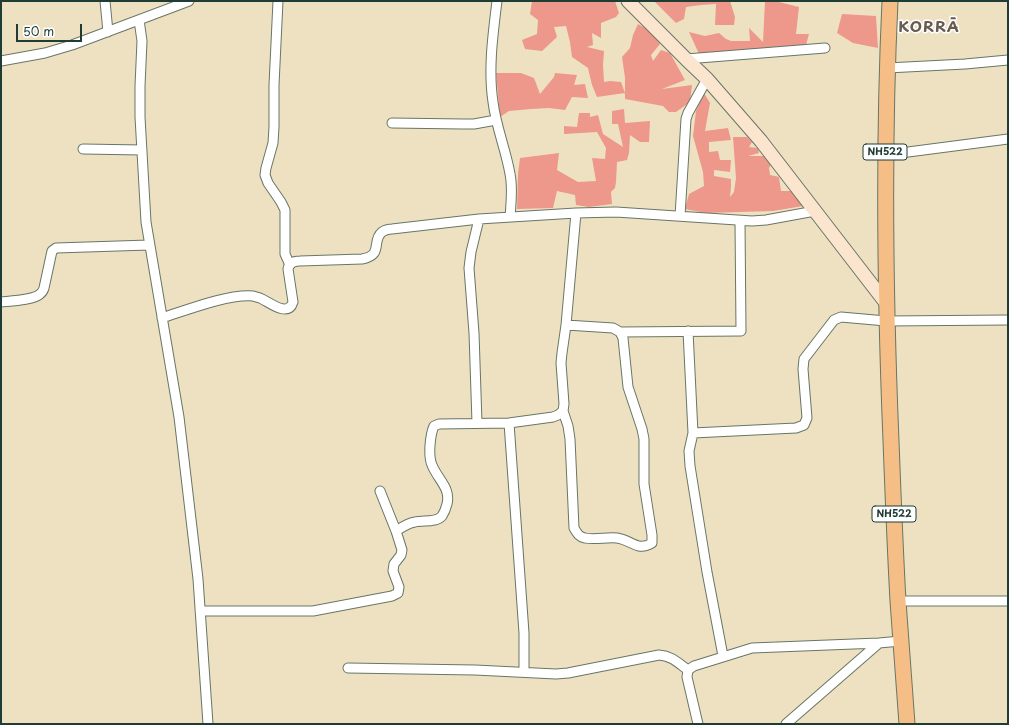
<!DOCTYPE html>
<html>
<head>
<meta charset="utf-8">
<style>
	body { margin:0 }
	#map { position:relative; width:1009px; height:725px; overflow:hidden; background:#eee1c2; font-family:"Playpen Sans",sans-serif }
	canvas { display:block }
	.frame { position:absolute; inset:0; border:2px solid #1f3d34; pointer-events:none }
	.scale { position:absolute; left:16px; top:24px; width:66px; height:18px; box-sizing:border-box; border:2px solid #1f3d34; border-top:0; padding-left:5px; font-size:12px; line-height:14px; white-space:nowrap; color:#1f3d34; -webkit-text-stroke:3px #fff; paint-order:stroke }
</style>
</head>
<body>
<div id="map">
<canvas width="1009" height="725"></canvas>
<div class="frame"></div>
<div class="scale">50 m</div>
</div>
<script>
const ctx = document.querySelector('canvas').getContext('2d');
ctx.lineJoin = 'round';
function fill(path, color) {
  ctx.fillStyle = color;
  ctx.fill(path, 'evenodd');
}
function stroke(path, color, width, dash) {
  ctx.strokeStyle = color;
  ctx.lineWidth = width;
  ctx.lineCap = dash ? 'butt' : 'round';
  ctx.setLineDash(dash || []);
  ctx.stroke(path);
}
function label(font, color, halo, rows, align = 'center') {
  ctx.font = font + ' "Playpen Sans",sans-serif';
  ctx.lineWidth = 3;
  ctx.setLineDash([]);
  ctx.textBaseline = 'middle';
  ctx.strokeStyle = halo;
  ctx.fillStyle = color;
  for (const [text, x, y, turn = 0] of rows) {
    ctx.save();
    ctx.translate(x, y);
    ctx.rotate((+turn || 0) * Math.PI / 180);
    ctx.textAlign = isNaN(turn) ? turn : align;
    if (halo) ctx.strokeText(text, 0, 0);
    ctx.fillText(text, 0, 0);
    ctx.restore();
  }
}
const building = new Path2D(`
	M532,1H615L619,13L616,17L601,23V38L592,33L593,45L587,47L604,51L603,65L604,82L610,81L621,82L625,93L597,97L592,85L588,68L572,57L570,42L566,26L554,27L557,37L542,51L525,49L522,40L537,34L538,20L530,14Z
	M654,1H721V2L730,1L735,17L734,25H715L716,4L701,5L686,7L684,19L676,23Z
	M765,1H775L799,7L796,34H809L806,45L699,54L689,32L705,36L719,33L726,39L731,41H750L749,28L763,42Z
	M842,14L876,16L878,48L853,43L837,33Z
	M638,24L652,32L660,44L651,55L653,61L661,50L670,53L685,80L662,89L692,85L690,102L676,112H669L663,106L625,99V78L622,57L630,48L633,35Z
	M496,73H521L534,78L540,94L554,77L555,73L577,75L574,85L585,84L588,98L572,97L565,110L549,108L531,109L509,111L500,117Z
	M704,93L710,103L705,131L728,128L731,140L709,142V152L718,151L720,160H731L730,172L714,170V176L731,179V187L730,197L734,192L736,178L733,137H747L752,142L749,147L758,148L759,153L748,156H769L772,163L769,168L770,175L779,177L781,191H793L803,206L773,211L706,213L685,209L689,194L704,186L703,172L693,136L696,111Z
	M624,109L625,123L650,121L649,142H640L630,135L629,153L627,160L617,162L616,182L615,188L611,192L612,204L589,207L576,205L575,195L557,191L553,208L517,209L518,174L520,158L559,153L557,170L578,182L596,181L592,158L605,159L606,148L597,132L564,134V126L577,127L579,113H590V117L598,115L603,134L623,147L618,124H612V111Z`);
const minor = new Path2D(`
	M105,1L108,32
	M278,1L274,85V127L273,143L266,168L265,175L268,183L281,202L285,210V254L290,265
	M497,1C493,34 488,69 493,102C496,127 506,150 510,174C513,188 511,203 510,217
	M139,20L142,41L140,86V117L146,222L179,417L198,579L208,724
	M686,59L825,48
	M1,61L45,53L72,45L189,1
	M887,68L965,64L1008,60
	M392,123L463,124H474L496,120
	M83,149L142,150
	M885,155L1008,139
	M680,216L686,119L688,113L707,79
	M1,302C10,301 34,300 40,294C43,292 43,291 44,288L52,251L56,248L149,245
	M162,318C187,310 227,294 253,296C256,297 259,297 262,299C269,302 288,318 293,302L288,269C289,263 294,261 300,261L362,259C384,255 371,241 382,232C385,230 388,229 392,229L479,219L576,213L616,212L752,221L766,220L815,211
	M688,331L693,433L689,451L690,466L707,572L723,656
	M620,332L741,331L740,221
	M563,411L568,426L570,439L574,528C577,533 579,537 585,538C594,540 607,537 617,538C632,540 637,552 652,543V535L644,484V439L642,429L628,387L623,338L620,332L613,328L566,325
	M477,423L474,333L469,268L471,252L479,219
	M509,423L524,633V672
	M693,433L796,428L804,425L807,418L803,369L804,359L834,320L841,317L886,321L1008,320
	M396,531C402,527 408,523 415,522C424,520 436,523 442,516C444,513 446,508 447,504C451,488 438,480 432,465C428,456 430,435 434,426L439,424L509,423L553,417L558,415L563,411L564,404L561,363L562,353L566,325L576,213
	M898,601H1008
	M200,611H313L392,596L398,593L399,587L393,571L394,564L401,555L402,550L396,531L380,491
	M348,668L475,670L556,674L568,673L659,655C672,656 678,663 688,670
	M698,724L687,677L688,670L694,666L752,648L879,643L901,641
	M786,724L879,643`);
const secondary = new Path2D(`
	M628,1L686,59L707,79L761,141L886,303`);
const trunk = new Path2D(`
	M890,1C883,148 885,294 891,441C893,494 895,547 898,601C901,642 904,683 907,724`);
const shields = [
	[885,152,44],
	[894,514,44]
];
const shieldNames = [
	["NH522",885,152],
	["NH522",894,514]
];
const districtNames = [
	["KORRĀ",929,28]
];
fill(building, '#ee978b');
stroke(minor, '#677666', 11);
stroke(secondary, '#677666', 15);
stroke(trunk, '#677666', 17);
stroke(minor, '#fff', 9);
stroke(secondary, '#fbe5cf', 13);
stroke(trunk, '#f6be87', 15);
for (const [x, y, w] of shields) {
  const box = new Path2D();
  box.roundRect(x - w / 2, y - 8, w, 16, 3);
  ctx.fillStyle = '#fff';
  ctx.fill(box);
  stroke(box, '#1f3d34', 1);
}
label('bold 10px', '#1f3d34', null, shieldNames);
ctx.letterSpacing = '1px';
label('bold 15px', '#675c52', '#fff', districtNames);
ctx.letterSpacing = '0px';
</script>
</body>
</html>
